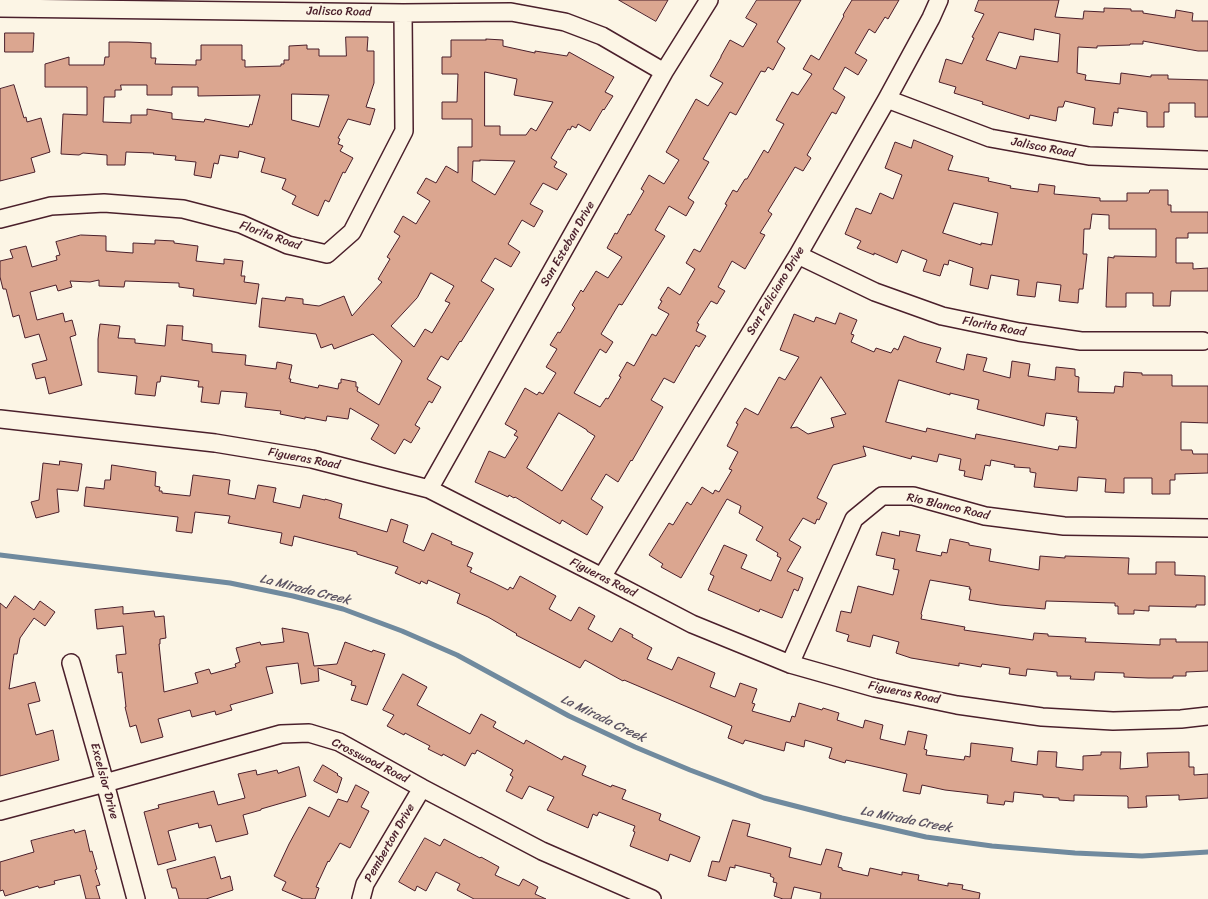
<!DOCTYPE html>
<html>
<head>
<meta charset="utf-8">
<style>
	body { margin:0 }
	canvas { display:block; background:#fcf5e5 }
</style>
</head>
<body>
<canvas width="1208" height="899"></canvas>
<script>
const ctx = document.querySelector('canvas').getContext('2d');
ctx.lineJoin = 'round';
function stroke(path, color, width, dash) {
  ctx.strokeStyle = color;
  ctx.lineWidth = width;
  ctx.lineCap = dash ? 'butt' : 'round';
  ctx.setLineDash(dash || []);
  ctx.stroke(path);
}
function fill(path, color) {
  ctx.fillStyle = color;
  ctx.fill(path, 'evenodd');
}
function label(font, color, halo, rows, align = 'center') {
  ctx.font = font + ' Sriracha,sans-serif';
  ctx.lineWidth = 4;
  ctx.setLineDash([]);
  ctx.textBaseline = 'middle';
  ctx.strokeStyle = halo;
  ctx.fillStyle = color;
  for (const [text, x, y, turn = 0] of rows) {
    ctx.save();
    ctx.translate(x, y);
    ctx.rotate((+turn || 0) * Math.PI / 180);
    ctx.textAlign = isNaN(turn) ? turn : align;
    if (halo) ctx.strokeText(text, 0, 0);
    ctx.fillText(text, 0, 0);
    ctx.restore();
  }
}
const stream = new Path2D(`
	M0,555L230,583L293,596L343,609L402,631L457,655L569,716L635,747L690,770L764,798L842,818L926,837L992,846L1075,853L1142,856L1208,852`);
const building = new Path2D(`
	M619,0H668L656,21Z
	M757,0H801L777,42L785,48L773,70L768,67L765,72L761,71L736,115L730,112L703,159L709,162L688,198L694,202L686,216L669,206L655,230L665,236L622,305L619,304L601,334L613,342L606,353L600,349L574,393L600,407L606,398L608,399L621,377L619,376L627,362L634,366L652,334L656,336L669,314L658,308L662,301L660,300L668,287L680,295L695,269L686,263L694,249L700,252L727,205L725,204L733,190L737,192L745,179H747L764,150L768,153L784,124L776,120L792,92L798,95L812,74L803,69L811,55L819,60L844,16L843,15L852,0H899L888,19L885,17L875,33L869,29L855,53L867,60L858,75L845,67L833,89L845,97L836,114L832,112L807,155L811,158L803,171L795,167L768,211L772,214L760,233L765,235L745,269L732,261L718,287L725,291L717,304L711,301L697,323L699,324L696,331L706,336L699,347L696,345L674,383L664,378L651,400L663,407L632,461L631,460L618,482L606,474L591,499L603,507L587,535L562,520L560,524L515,497L514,498L509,495L508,497L475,482L489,451L505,458L518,437L514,435L517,431L505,424L525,388L537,395L539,392L543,394L556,373L546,367L557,349L550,345L558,332L560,333L575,308L572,305L581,290L583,292L596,271L608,278L622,257L607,248L615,233L617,234L628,214L630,215L644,191L641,189L649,175L664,184L679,160L666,152L696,99L708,106L723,83L710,76L721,57V56L730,40L743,47L757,24L746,18ZM559,413L587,430V431L595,436L562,491L527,468Z
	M979,0H1059L1055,17L1083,19L1084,11L1104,12V8L1131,9V11H1143V13L1175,18L1176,10L1193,13L1192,21H1208V51H1198L1143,41V44H1130V45L1097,46V48L1078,47L1077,73L1086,75L1085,80L1120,84L1121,73L1151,77V75H1168V79L1208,80V117H1195V103H1169V112H1164V127H1147V112L1118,108V113L1114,112L1112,126L1093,124L1095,108L1065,101L1063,107H1058L1056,121L1030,115L1029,119L982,104L983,102L954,93L956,87L939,82L946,59L962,64L974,38L972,37L984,14L975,11ZM1035,29L1060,34L1058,62L1020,56L1016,69L986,60L999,32L1033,40Z
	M5,33H34L33,52H5Z
	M346,37H368L367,51H374V83L366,107L375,109L370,125L348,119L338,138L340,139L338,144L343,146L340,151L353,158L345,173L343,172L329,202L325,200L318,216L292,204L296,196L282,189L286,179L261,172L265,158L239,151L238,158L220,155L218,164L214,163L211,178L194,175L196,162L175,160L176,156L153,154L154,153L126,152L125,165H107V155L83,153L79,155L61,154L63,114L87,115V87H45V64L69,57V65H104L105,57H109V42H128L151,43V58H156L155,64L196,65V60H201V45H242V60H245V67L281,66V64H284V60H289V46L307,45V49H319V56H346ZM121,85H147V95H172V87H198V96L260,95L252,125L250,124L249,127L205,119L204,122L172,119V113L147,109V115H131V123L103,122L104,97H115V90H121ZM292,94L329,95L319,127L292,120Z
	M486,39L503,40V46L535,53V51L567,56L569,52L614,77L605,92L613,96L604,110L603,109L590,131L578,124L576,128L572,126L570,130L568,129L551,158L557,162L554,167L567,174L557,190L543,183L530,204L543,211L534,227L522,220L508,244L520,252L511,267L495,258L481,281L494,289L461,342L460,341L448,360L441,356L427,379L441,387L432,403L429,401L415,425L420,428L411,443L404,439L395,454L371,439L379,425L350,408L348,419L327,416L326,421L305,417V419L280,414L281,411L245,407L247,393L221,391L219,404L201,402L203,387H198L199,381L161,376L160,382H157L155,396L135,394L137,376L98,372V339L100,324L120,326L118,338L135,339V343L165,346L167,325L183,326L182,340L212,344V352L246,355L245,365L276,369L277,362L292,365L289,379H291L290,382L318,388L319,385L338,389L339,383H341V379L356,382V387H358L357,391L379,405L402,361L373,334L334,349L332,344L321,348L316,334L259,327L262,298L285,301L286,297L303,299V304L319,306L344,296L352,316L382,282L378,279L390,259L387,257L400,236L394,232L403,216L416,224L430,201L417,193L426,178L436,183L446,166L458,173V147H472V119H442V102H457L458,74H442V57H451V40H486ZM485,72L517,79L514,95L553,102L536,131L531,128L526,135H500V126H485ZM480,160L515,161L495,195L472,181L473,161H480ZM431,273L454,286L445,301L450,303L432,333L425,329L414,347L391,326L417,298Z
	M14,85L24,118L26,117L27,122L41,118L50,152L31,158L35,172L0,181V89Z
	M914,140L953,156L948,170L989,178L988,181L1011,186L1010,188L1038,192L1039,184L1055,186L1054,194L1100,198V201H1127V193H1149L1150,190H1168V205H1171V212H1208V233H1188V238H1176V263H1193V269L1208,268V291H1171L1170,306H1153V293H1126V307H1106L1108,257L1114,258V256L1156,257V229H1109V215L1092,214L1090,229H1084L1083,254H1087L1083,289H1079L1078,303L1059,301L1061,285L1037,282L1035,297L1017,295L1019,280L991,275L988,289L970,285L973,268L949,260L948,265L944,264L940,276L923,271L927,260L902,250L897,263L874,253V255L857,248L861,241L845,234L856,208L871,214L880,193L893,199L902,175L885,168L895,142L911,148ZM954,203L998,213L992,245L981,243V245L943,233Z
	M81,235L106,236V251L133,253V243L155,244V240L174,241V243L198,246L196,261L224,264V259L243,261L241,276H245L244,282L259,284L256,304L193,296L194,289L179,287V283L125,281L124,287L99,286V280L90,282L70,281L72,287L58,291L56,285L30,292L37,320L63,313L65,322L72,320L76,335L70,337L82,385L49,394L45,377L36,379L32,364L47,360L39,334L25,338L19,315L13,317L6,289H3L0,277V261L13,258L10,250L26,246L32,267L57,260L56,256L60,255L56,242Z
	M840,313L857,320L851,334L854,335L851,342L874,352L876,348L891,353L894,348L898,350L904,336L919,342L941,348L936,362L964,370L967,354L987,358L983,371L1010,378L1012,361L1030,364L1028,376L1055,380L1056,367L1075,369V376L1079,377L1078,392L1114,393L1115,386L1123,387L1124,372L1142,373V375H1172V386H1208V423L1181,422V450H1192L1193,454H1208V473L1175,474V480H1170V494H1152V478H1124V493L1105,492L1106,479L1078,477L1077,491L1034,487L1036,473L1030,472V468L1014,467L1015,465L991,460L990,466L985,465L982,480L964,476L965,471L959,470L961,459L939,454L937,462L912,456L911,459L863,446L866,456L833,465L817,498L827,503L819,520L817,519L815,524L803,518L789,540L801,547L787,571L803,578L798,591L794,589L782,618L760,609L759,612L708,590L714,576L710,574L724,545L747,555L741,568L771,581L781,558L777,556L778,553L756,540L763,527L739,513L741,506L727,499L681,578L661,567L663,564L649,555L669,523L673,525L687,502L691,505L702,487L713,494L715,490L719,492L732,470L729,469L738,452L727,446L738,424L736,423L745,408L758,415L779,377L785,380L799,357L780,350L794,314L814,322L816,317L835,324ZM821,377L846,414L831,418L834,427L808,434L797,427L791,428ZM899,380L950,395V393L979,400L977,409L1044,426L1046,413L1077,417L1076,420H1078L1076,448L1059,446L1058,450L976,434L975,439L927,428L926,432L886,422Z
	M60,461L82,464L78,491L57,489L59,512L36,518L31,502L39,500L43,463L59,465Z
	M112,465L156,472L155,486L160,487L159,491H162V493L190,496L193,475L230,480L228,494L255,499L258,485L276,488L273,502L300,508L303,495L325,500V499L342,504L339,518L387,532L391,519L408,525L403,542L424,551L432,533L452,542L451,544L473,553L467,566L472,568L470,572L492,582L508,590L510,587L513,589L520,576L556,596L549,609L571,621L579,607L595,616L588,629L612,642L620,628L633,635L632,637L652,648L647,659L672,670L678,657L715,673L710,687L735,697L740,683L757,689L752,703L755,704L752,711L790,722L792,716L795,717L799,703L822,710L823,708L839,713L837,720L863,728L865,720L883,725L880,739L905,745L908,731L927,735L924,749L927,750L926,755L964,760L965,756L970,757L971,743L1013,748L1011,761L1037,765L1038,751L1057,752L1056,767L1083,770V756L1101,755V752H1121L1120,769L1148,767L1147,753L1189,752V767H1194V775L1208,774V798L1179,800V795L1146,796L1147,807L1128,808V797L1127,796L1074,795V801L1059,800V798L1043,797V795L1014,792L1013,802L1005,801L1004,805L987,803L988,795L945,790L922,785L920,794L903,791L907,774L846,760L845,763L829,758L832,748L805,740L804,747L786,742L784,751L745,740L743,744L728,738L732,726L624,680L623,681L585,660L580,668L516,635L517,634L488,617L457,603L460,594L428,580L427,584L421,581L420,584L395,573L398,567L357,554V552L294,536L292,546L280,543L282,533L228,523L230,516L195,512L192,533L176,531L178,517L84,506L86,487L104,489L105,480H110Z
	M900,531L920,535L916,551L941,556L942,552L947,553L950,539L969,543V545L991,549L989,561L1039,570L1040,556L1065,558V556L1129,558L1128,574H1156V562H1175V575L1205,576V605H1196V607L1149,606V611L1134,610V614H1118V606H1115V603L1046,601L1045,609L1000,605L969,600L971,589H969L970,587L930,580L921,614L922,615L921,619L965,627L964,630L1033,640L1034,633L1048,634V636L1086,638L1085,642L1160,645V639H1176V642H1208V671L1186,672V676H1173V678H1148L1124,677V673L1095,672L1094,680L1070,679L1071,676H1057V672L1027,669L1026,676L1009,674L1010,668L982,664L981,667L959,663V666L911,658L896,653L899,642L873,635L870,647L847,641L849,635L836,631L841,611L851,613L858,586L893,595L899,570L893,569L895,559L876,555L882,532L899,536Z
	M15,596L34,610L40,601L55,612L45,626L34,618L20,638L17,654H14L9,689L35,682L40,701L28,704L36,735L53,730L59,760L0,776V603L6,608Z
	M123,607V614L154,611L155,617L164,616L166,638L160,639V644H159L164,692L198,683L195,673L209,669L211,674L236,667L235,664L240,662L236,648L260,642L261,645L284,642L282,628L308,633L314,666L337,664L345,642L372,652L373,650L385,654L367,705L351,700L356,686L351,685L352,681L318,668L319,681L301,684L298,663L266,667L273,693L230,705L232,710L216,715L215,711L192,717L190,710L158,719L163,737L141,743L136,725L130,727L125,707H126L122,672L118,673L116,655L126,654L123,626L97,629L95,610Z
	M403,674L427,687L417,705L470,734L481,714L496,722L493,727L524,744L526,740L562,760L564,756L586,766L582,775L611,787L612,785L626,790L622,799L661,814L659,820L700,837L690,862L670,854L668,861L630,846L635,832L633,831L635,826L599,812L597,816L593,814L588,828L547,810L554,797L529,786L522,799L506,791L513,777L510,775L513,770L477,750L475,754L472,753L465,766L443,754L442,756L428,749L430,746L405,733L404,735L387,726L394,715L383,710Z
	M323,765L338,774L337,775L342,778L337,793L314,781Z
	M299,767L306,796L261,809V810L243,815L248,834L216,842L211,825L199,828L198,823L168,831L176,860L158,865L144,812L159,808L158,805L214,791L218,805L245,798L238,774L256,770L257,775L277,770L278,773Z
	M356,785L369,792L361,807L369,811L350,848L340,843L329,862L328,861L316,887L319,888L315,899H303L282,890L286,882L274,876L289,844L309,807L329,817L338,799L347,802Z
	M733,820L750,824L747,836L791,848L789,857L821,865L826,849L842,853L838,867L842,868V870L868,876L870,868L902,875V872L919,875L918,880L948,886V883L963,885L962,889L980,893L979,899H820L821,893L794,887L791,899H783L774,896L777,883L773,882L774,878L770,876L771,874L735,865V868L730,867L726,881L708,876L712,861L719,862Z
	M74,830L75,833L85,830L90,852L92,851L97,869L95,870L100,885L96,886L100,899H86L80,875L54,881L55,884L39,888L38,886L5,896L3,890L0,891V862L34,852L31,841Z
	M425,838L440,846L444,839L480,858L481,857L499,867L495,875L519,886L523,879L538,887L535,894L546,899H474L457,890L460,884L436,872L426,891L417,886L415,891L399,882Z
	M215,857L221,879L230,876L233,890L206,899H179L176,888H172L167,870Z`);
const street = new Path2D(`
	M0,8L403,13L511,12L565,22L602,36L664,72
	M887,99L990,138L1089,156L1207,160
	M0,219L51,206L104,203L183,209L241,224L288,245L327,254L352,232L404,131L403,13
	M798,255L875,292L942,316L1019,332L1081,341H1203
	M0,419L215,443L312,459L429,489L602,577L692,624L790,664L875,688L957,705L1042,717L1113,721L1181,719L1208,716
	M429,489L664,72L709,0
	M602,577L798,255L887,99L931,18L939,0
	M71,663L105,783L136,899
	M790,664L854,519L882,496H913L985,516L1064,526L1208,528
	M0,811L105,783L281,734L309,733L339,742L422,788L542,851L652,899
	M361,899L365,884L422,788`);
const streetNames = [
	["Jalisco Road",339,12,1],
	["Jalisco Road",1043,148,11],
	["Florita Road",270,236,20],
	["San Esteban Drive",568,244,-60],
	["San Feliciano Drive",776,291,-59],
	["Florita Road",994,327,11],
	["Figueras Road",304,459,11],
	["Rio Blanco Road",948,507,13],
	["Figueras Road",603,578,27],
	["Figueras Road",904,693,12],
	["Crosswood Road",370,761,27],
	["Excelsior Drive",104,781,75],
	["Pemberton Drive",390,843,-60]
];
const waterNames = [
	["La Mirada Creek",305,590,14],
	["La Mirada Creek",603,719,26],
	["La Mirada Creek",906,820,11]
];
stroke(stream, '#708a9e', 5);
fill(building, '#dba690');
stroke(building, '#4a1f2b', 1);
stroke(street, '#4a1f2b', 20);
stroke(street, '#fcf5e5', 17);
label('12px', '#4a1f2b', '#fcf5e5', streetNames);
label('italic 13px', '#5d5564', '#fcf5e5', waterNames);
</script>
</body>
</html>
